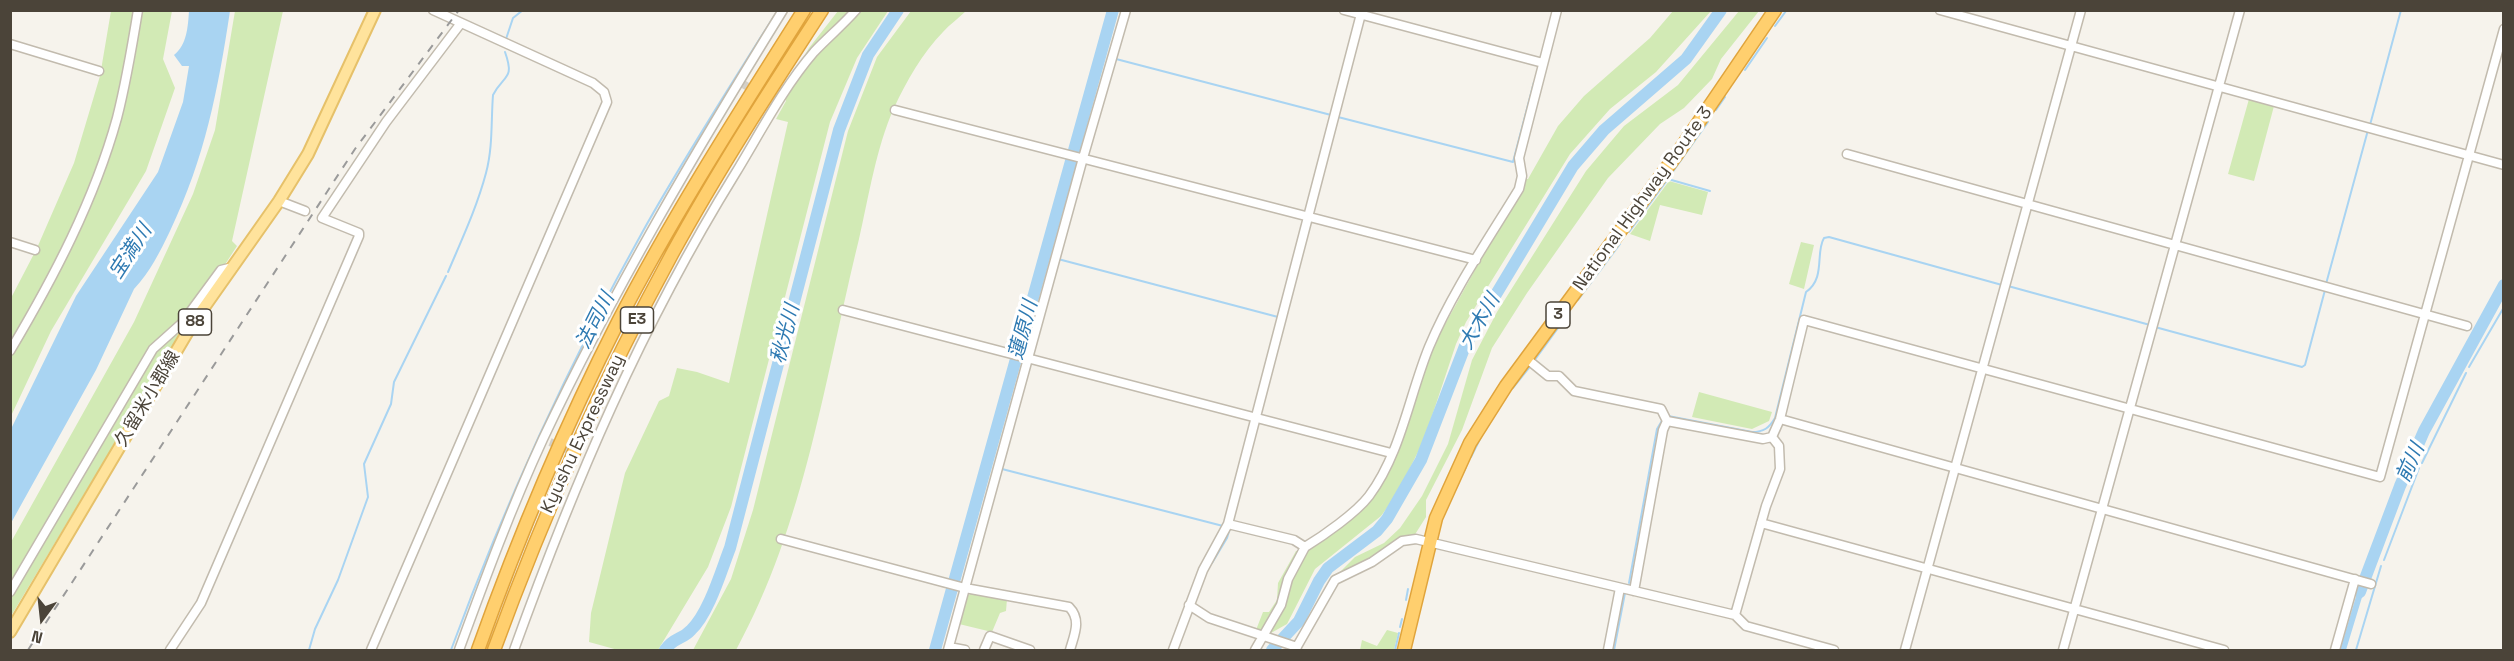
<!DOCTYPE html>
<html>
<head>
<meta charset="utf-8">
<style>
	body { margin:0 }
	#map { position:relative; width:2514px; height:661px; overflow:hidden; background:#f6f3ec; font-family:"Space Grotesk",sans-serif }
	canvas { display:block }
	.frame { position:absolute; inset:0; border:12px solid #4b4439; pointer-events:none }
	.north { position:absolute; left:12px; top:589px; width:60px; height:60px; -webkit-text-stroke:4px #fff; paint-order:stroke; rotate:195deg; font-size:16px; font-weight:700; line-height:24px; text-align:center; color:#4b4439 }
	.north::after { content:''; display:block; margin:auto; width:21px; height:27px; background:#4b4439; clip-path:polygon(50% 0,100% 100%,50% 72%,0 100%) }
</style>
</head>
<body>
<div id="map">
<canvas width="2514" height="661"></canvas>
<div class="frame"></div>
<div class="north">N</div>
</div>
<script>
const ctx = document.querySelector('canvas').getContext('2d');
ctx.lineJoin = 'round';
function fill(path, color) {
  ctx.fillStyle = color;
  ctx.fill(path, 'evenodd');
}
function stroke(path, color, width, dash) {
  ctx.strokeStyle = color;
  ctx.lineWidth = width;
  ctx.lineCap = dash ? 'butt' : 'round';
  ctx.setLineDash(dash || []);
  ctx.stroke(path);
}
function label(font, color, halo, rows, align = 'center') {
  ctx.font = font + ' "Space Grotesk","Noto Sans JP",sans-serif';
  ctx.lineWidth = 6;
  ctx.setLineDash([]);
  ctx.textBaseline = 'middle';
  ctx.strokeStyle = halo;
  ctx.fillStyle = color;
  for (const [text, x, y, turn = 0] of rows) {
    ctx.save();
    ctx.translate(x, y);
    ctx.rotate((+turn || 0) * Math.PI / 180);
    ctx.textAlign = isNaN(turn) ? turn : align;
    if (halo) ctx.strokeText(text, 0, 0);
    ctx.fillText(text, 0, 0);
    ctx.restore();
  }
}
const green = new Path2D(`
	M111,11H172L163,59L175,88L146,171L51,331L11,416V298L37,248L74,163L100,76Z
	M235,11H283L232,241L237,246L187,323L11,616V542L134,322L193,194L215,130Z
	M838,11H888L857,58L830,122L731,507L708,567L658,650H618L589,642L591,613L625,473L659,401L669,396L677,368L697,372L729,383L788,122L776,119L786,101L783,91L809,48Z
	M911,11H966C959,18 950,24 943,32C923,52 906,82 894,108C876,148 869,196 859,239C825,377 805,525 736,650H693L731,579L753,510L848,131L877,57Z
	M1673,11H1711L1656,72L1610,109L1570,154L1466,322L1456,344L1424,440L1396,496L1381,516L1315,569L1287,624L1271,633L1256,630L1263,612H1269L1277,600L1278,583L1296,551L1307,549L1368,500L1385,475L1432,348L1525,179H1528L1558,126L1584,96L1650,38Z
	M1739,11H1759L1721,59L1712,79L1684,108L1660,124L1608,178L1527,293L1492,348L1462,430L1426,500V517L1414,536L1334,578L1355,557L1384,543L1400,528L1422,496L1448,444L1472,360L1497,312L1586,171L1624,126L1678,85Z
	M2249,99L2274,106L2254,181L2228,174Z
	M1669,181L1708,192L1702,215L1660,205L1650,241L1630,234Z
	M1801,242L1814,245L1804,289L1789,284Z
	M1699,392L1772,412L1769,421L1752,429L1692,417Z
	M973,593L1007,599L1006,611L1000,613L992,632L959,624L966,596Z
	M1387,630L1398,633L1394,650H1360L1362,640L1377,646Z`);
const water = new Path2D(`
	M189,11H230C218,90 205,158 170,231C160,252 150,272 134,289L96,370L11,523V429L76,296L158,172L183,102L189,66H182L174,55C187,45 188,26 189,11Z
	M2360,583L2366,584L2346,650H2340Z`);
const stream = new Path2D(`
	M1775,26L1786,11
	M506,39L513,18L523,10
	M1116,59L1331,115
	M1745,70L1767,38
	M1716,110L1725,97
	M1338,117L1513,162L1534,82
	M2370,125L2401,10
	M1672,173L1708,122
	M1629,232L1668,179L1710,191
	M1058,259L1278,317
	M448,272C462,239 477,207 486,173C493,147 491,120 493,95C504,74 515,80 505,52
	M2326,284L2368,130
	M2008,286L2150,325
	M1578,300L1620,244
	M2155,327L2302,367L2305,365L2325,290
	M1534,361L1569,313
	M2469,367L2504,307
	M1513,388L1529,368
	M1668,416L1752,432C1764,432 1769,428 1775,418L1806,292C1826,278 1815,253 1824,238L1829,237L2002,285
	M1471,457L1483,433
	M2422,463L2466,373
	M1002,469L1223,526
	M1462,475L1466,467
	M2384,560L2419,468
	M1212,563L1227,538L1230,528
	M1629,583L1657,429L1663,419
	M1406,600L1408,589
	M1400,627L1402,619
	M309,650L315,629L338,580L368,497L364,464L391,404L394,382L446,276
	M451,650C504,506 568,365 643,231C685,156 732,83 778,10
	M1395,650L1399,633
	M1614,650L1625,593
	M2356,650L2381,566`);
const river = new Path2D(`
	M2360,592L2400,486L2424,431L2504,285
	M665,650C674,637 682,640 691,630C709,613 721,571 730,548L839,130L868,55L898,10
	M935,650L1113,10
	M1272,650L1299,621L1319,581L1328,568L1377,531L1387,519L1421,460L1465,346L1573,166L1604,130L1686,59L1721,10`);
const minorTunnel = new Path2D(`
	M743,84L773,102
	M550,442L583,456`);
const minor = new Path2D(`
	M1344,10L1543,63
	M1940,10L2504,165
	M10,44L99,71
	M895,110L1476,260
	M1847,154L2467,326
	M279,201L305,211
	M10,242L35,250
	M843,310L1391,453
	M10,351C54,277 94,201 117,118C126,83 132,47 138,10
	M1527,359L1548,376H1559L1574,391L1661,409L1667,421
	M1780,419L2371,584
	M1667,421L1763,439L1772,437
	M1772,437L1780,419L1804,320L2380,477L2504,29
	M1761,523L2224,650
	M1228,524L1294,540L1305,547C1323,536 1356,513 1369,496C1401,453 1409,396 1429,347C1452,292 1488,240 1519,189L1522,176L1519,158L1557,10
	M781,539L965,588L1069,607C1082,620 1074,635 1070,650
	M1634,591L1663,430L1667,421
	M10,592L153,349L182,323L221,270L233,267
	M1189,605L1209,618L1297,647
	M1735,615L1766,506L1780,469L1779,446L1772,437
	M949,647L965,650
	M170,650L201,603L359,236V233L322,218L386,122L461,23
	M371,650L607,102L604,92L593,83L433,10
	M459,650C485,579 511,508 543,439C613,291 697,149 783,10
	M514,650C575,481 640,328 735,174C760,133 783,88 814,52C827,38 843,25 856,10
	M948,650L1083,158L1126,10
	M984,650L990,636L1030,650
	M1173,650L1203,570L1228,524L1362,10
	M1255,650L1281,605L1288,579L1305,547
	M1295,650L1335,580L1372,562L1402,541L1416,539L1735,615L1746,626L1834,650
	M1608,650L1620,588
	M1905,650L2081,10
	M2063,650L2240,10
	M2335,650L2355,579`);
const major = new Path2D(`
	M10,632L193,323L279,201L308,154L375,10`);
const highway = new Path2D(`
	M478,650C518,538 564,428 618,322C674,214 739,113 804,10
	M494,650C544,513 602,382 672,254C718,170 770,90 822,10
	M1404,650L1436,518L1470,443L1506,386L1677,154L1775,10`);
const rail = new Path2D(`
	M28,650L355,149L459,10`);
const shields = [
	[1558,315,24],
	[637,320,33],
	[195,322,33]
];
const shieldNames = [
	["3",1558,315],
	["E3",637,320],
	["88",195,322]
];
const streetNames = [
	["National Highway Route 3",1643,199,-54],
	["久留米小郡線",148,399,-59],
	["Kyushu Expressway",583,434,-65]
];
const waterNames = [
	["宝満川",131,252,-57],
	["法司川",596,321,-63],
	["大木川",1480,322,-60],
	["蓮原川",1024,330,-75],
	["秋光川",786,334,-75],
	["前川",2411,463,-66]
];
fill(green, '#d2eab5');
fill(water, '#a9d4f2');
stroke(stream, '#a9d4f2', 2);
stroke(river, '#a9d4f2', 12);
stroke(minorTunnel, '#d4d0c8', 8, [8, 4]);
stroke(minor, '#c2bbae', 11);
stroke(major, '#e6c16a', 14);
stroke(highway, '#e0a43c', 15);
stroke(minor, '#fff', 8);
stroke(major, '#ffe39c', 10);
stroke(highway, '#ffcf6e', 12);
stroke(rail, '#9a9a9a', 2, [8, 8]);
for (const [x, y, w] of shields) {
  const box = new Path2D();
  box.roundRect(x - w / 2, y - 13, w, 26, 4.5);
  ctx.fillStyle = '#fff';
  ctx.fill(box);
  stroke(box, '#4b4439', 1.5);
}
label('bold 16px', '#4b4439', null, shieldNames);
label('18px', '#4b4439', '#fff', streetNames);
label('italic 20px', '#2e7ab2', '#fff', waterNames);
</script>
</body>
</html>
